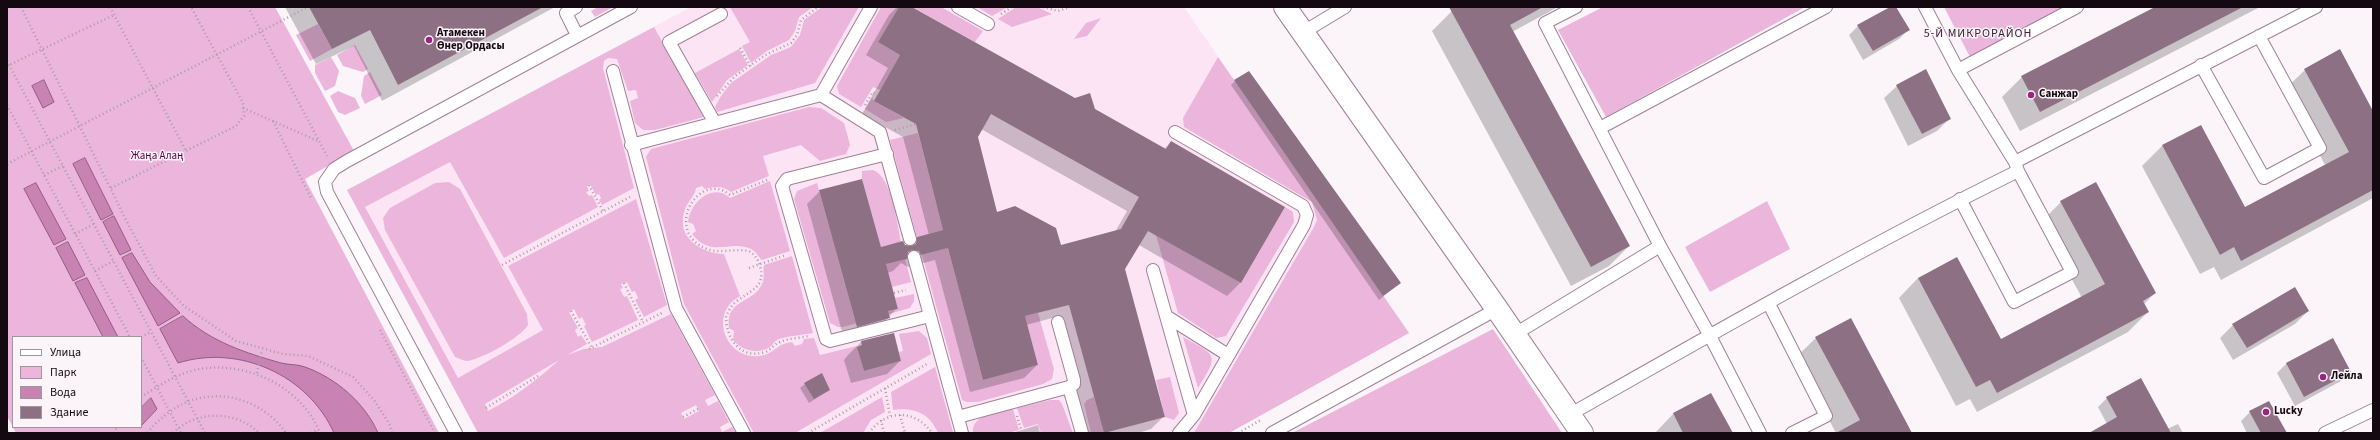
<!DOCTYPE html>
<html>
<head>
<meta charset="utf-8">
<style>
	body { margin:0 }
	#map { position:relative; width:2380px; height:440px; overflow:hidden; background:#fbf4f9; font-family:"Source Sans 3",sans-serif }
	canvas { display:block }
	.frame { position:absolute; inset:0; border:8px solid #140911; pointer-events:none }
	.legend { position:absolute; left:12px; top:336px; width:130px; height:92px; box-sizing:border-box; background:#fbf4f9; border:1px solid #9f969c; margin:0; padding:5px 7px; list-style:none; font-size:12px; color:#140911 }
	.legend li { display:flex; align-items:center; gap:8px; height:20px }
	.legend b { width:20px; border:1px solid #9f969c }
</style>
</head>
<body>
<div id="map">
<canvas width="2380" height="440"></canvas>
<div class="frame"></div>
<ul class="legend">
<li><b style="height:5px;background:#fff"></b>Улица</li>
<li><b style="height:11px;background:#ecb5db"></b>Парк</li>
<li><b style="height:11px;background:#c882b4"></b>Вода</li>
<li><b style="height:11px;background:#8e7085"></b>Здание</li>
</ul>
</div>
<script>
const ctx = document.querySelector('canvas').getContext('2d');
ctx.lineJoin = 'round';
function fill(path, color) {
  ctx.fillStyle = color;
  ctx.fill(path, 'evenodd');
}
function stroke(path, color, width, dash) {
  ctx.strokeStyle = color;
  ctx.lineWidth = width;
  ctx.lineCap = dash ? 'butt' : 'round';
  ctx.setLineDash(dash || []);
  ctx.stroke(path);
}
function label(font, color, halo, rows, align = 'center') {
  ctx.font = font + ' "Source Sans 3",sans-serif';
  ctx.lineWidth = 3;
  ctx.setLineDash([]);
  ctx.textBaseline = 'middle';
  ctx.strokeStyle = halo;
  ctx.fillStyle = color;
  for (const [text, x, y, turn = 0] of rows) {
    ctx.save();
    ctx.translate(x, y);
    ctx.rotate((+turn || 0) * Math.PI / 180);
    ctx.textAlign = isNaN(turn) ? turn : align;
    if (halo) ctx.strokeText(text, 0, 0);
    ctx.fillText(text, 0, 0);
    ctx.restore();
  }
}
const built = new Path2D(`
	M691,7H1184L1409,333L1229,433H478L347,190Z`);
const green = new Path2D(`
	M7,7H275L354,151L305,179L439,433H16L7,416ZM13,337H141V427H13Z
	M598,7H613L595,17L591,11Z
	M730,7H813L799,17L795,31L789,40L767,51L751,63L742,46L750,42Z
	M822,7H859L815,83L717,112L715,107L721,96L731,83L771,55L791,47L800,35L804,20Z
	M881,7H899L878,42L900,55L880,90L873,87L861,107L839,94L837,86Z
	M913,7H941L983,31L975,42Z
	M977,7H1008L992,16Z
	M1016,7H1037L1052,14L1012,27L998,19Z
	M1603,7H1805L1606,117L1558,30Z
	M1944,7H2063L1970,57Z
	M1101,18L1087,36L1074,39L1086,23Z
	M318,24L332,49L310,61L296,35Z
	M654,27L704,117L655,130H643L635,123L630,101L638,98L636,90L628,91L617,59L608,58L604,61L603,68L634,188L602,205L599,200L601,198L599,194L596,195L590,184L587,186L589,191L586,192L589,196L592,195L598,207L504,258L450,162L365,207L458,378L543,330L508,266L636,199L667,305L644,317L635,300L638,298L635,291L632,292L627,282L621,284L623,288L620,289L624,297L627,296L638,320L592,342L584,326L586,325L582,317L579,319L574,309L569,312L578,328L575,330L578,337L581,335L587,344L567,355L584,349L602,347L671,314L715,395L705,400L708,406L718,401L729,422L720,427L722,432L732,427L736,433H478L347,190ZM559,360C538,379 514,398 488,411L485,404ZM696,405L699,411L684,419L681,413Z
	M355,45L368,69L363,72L343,66L337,55Z
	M739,49L748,65L727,80L712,102L695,73Z
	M331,57L339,71L335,86L325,91L315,73V65Z
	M1218,57L1409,333L1229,433H1194L1314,227L1317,220L1312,202L1184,127L1183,118Z
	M370,72L382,95L365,104L361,96L364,76Z
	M338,91L355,98L360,108L345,115L338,112L330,96Z
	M872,98L874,101L904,118L886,122L865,109Z
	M809,107L821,108L844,123L850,145L846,154L820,161L801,145L763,156L769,176L731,192C723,186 716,186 705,189L702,186L696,188C695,196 688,201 685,209C675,237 700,253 724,254L740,296C729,302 723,311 723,324C724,345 743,361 764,355C776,352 776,344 792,342L795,346L802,344L804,339L814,338L820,355L857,346L864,371L901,361L899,352L903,351L899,334L919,331L927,338L931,354L795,433H754L684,304L646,157L651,149Z
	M918,133L943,230L917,237L890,140Z
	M873,170C892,177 897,223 901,242L881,247L862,179V171Z
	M770,181L790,251L762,260C758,257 756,251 751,249C730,239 712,259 692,234L696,231L693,224L688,222C690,203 712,182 730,198Z
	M449,182L460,189L527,314L528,325C520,338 482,359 467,361C463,361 459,358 455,357L385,230L383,218L390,208L435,183Z
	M817,183L855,320L898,309L895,298L914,294V301L910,308L843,327H838L830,323L794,199L797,191Z
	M1767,201L1790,249L1710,292L1685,247Z
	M1285,207L1293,212L1294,222L1226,336L1216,338L1178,313L1156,235L1241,283Z
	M948,248L983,380L1038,365L1025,316L1038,313L1054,369L1052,379L1043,384L978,402H967L962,400L922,255Z
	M792,256L813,333C802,335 789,336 779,339C774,341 773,345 770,347C758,355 741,350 733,340L734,331L729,328C725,299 753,304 762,284C765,278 763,271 764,265Z
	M905,259L911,282L892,287L886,264Z
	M1493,329L1562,433H1292Z
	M1183,337C1216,356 1220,353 1198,388Z
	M935,367L953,432L938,433C930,413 913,407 893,410L891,392Z
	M1170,377L1179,413L1174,420L1165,417L1156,380Z
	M882,397L885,412L871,420L863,433H820Z
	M1094,397L1104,433H1091L1084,404L1087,400Z
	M1050,400H1059L1062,404L1073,433H1041L1038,424L1024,428L1017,408Z
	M1013,409L1019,430L1008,433H973C971,414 999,413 1013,409Z`);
const water = new Path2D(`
	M44,80L54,102L43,108L32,86Z
	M85,158L113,214L101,220L73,164Z
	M36,183L66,239L54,245L24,189Z
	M114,216L131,250L120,255L103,222Z
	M68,242L85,275L73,281L56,248Z
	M132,253L150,282L180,313L158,326L122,258Z
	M87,278L118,337H103L75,283Z
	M183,316C211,342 246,353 281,363C289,365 297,364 305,367C336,378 365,403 378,433H334C308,375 239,344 178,363L160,329Z
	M151,398L157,409L141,426V408Z`);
const shadow = new Path2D(`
	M285,7H555L382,101L354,46L316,64Z
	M897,7H910L1164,149L1171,142L1284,207L1240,283L1227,296L1139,245L1124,269L1164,416L1151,429L1138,433H1088L1056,317L1026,325L1037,365L1024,378L970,392L935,260L908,267L901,263L893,271L887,273L897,308L876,331L844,339L807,204L820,191L880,248L909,247L918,238L929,235L903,137L862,114L888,68L866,55L889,15ZM981,129L1127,211L1115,232L1061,246L997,213L977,137Z
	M1460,7H1558L1512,32L1629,246L1609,266L1571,286L1432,31L1452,11Z
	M1892,7H1895L1908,30L1899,39L1863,60L1849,35L1858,26Z
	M2157,7H2260L2020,131L2002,97L2022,77Z
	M2305,70L2373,113V198L2221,280L2214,267L2200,274L2142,166L2162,146L2200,126L2244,209L2325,165L2285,89Z
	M1235,81L1400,283L1379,300L1231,85Z
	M1897,86L1950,118L1937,131L1908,146L1884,98Z
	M2061,202L2155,293L2144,304L2148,312L2128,332L1977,412L1970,399L1956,406L1899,298L1918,278L2001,341L2082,298L2041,222Z
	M2308,311L2295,324L2233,360L2220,338L2233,325Z
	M893,334L900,361L887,374L851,383L844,360L848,355L861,342Z
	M1816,338L1905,433H1836L1796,357Z
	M2332,339L2350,372L2341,381L2295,406L2277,373L2286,364Z
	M805,384L829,390L809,403L800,388Z
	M1711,394L1732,433H1655L1673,414Z
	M2107,398L2167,429L2178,424L2183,433H2091L2107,424L2098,407Z
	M2250,412L2286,433H2247L2241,421Z
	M1038,425L1040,433H1012Z`);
const building = new Path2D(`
	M309,7H543L398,85L370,30L332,49Z
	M899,7H912L1075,98L1090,93L1095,109L1166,149L1171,141L1285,207L1241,283L1148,231L1125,269L1165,417L1104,433L1069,305L1025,316L1038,365L983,380L948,248L921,255L919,251L912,250L908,252L907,259L886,264L898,309L888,311L890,318L857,327L819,190L862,179L881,247L903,241L905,245L912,246L916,244L917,237L943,230L916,124L874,101L900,55L878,42ZM991,114L1139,197L1121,229L1061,245L1056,228L1015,206L997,212L978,137Z
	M1449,7H1543L1510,25L1630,246L1591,267Z
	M1890,7H1896L1910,30L1873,51L1857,25Z
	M2155,7H2243L2040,112L2021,76Z
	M2340,49L2373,111V190L2241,261L2234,247L2220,255L2162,145L2201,125L2245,207L2349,152L2304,69Z
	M1926,69L1951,119L1922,134L1896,85Z
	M1249,71L1401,283L1383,296L1234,80Z
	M2096,182L2156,293L2143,301L2149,312L1997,393L1990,380L1976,387L1918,278L1957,257L2001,339L2105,284L2060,201Z
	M2295,287L2309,311L2247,348L2232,324Z
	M1851,318L1912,433H1836L1860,420L1815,337Z
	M894,333L901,361L864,371L857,347L862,345L861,341Z
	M2333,338L2351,372L2304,397L2286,363Z
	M822,373L830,390L814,399L804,383Z
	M2141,378L2171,433H2089L2117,417L2106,397Z
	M1711,393L1733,433H1683L1673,413Z
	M2269,401L2287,433H2261L2249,411Z`);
const path = new Path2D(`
	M21,7L125,218L156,276L184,306L236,341L283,354L308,356L353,377L374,400L390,425L392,433
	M110,7L186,151
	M248,7L327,156
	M1043,7L1058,11L1070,7
	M1001,14L1012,7
	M740,48L751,67
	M7,61L205,433
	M7,66L114,15
	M717,96L735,76L767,54L791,43L797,35L801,20L818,7
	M7,105L130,337
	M865,105L873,92L877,95
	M243,108L318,141
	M273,121L311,198
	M895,130L916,124
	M7,164L308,7
	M44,175L63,166
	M767,180L730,195C699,169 662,232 707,249C720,254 735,248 749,251C755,255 758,259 760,266C766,287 751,290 737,301C731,305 729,311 726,316C726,338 740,360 765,352C771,350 774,344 780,342C789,338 800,338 808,336
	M589,185L603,211
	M111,188L236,126L244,116L243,103L191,7
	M75,234L94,224
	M502,265L630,197
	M749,268L786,255
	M95,271L113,261
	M624,283L643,322
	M894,293L906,290
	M571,311L592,348
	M380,330L435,433
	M141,337L151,332
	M589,349L662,313
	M141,357L181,433
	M257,373L262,350
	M885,388L890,416
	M141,397C158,386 178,373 199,369C247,361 301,386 320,433
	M486,408L538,376
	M900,415L905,433
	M1017,416L1021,429
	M683,417L698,409
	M881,420L884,433
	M7,431L8,433
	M114,433L117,427
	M148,433C151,427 157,422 162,418C200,383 257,392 286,433
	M173,433C196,410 236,410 259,433
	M311,433L318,429
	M808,433L927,364
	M869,433C886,409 915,409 932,433
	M1238,433L1261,420`);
const service = new Path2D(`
	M576,7L566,13L577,35
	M958,7L988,24
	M1576,7L1545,23L1660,246L1710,336L1760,433
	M1925,7L1958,70
	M1302,33L1345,7
	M2201,65L2264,178L2320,148L2259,36
	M613,71L676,308L744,433
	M821,95L880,132L910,239
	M715,123L669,42L721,14
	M1600,128L1826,7
	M1175,132L1303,206L1307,215L1304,225L1194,415L1179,433
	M631,145L821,95L871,7
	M887,154L787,179L782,186L826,339L830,341L930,316
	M2015,162L1958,70L2077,7
	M1960,199L2014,302L2072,272L2018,171
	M914,257L962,433
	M1153,270L1194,415
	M1769,304L1826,416L1792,433
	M1166,316L1228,355
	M1058,322L1074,380V384L1069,387L1082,433
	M1515,334L1660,246
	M1569,415C1717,331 1866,246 2018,171L2015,162L2316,7
	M958,417L1069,387
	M456,433L327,192L325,182L334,169L347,161L631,7
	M1272,433L1497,309
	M2325,433L2373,410`);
const minor = new Path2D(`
	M1285,7L1497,309L1582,433`);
const markers = [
	[429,40,4,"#992581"],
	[2031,95,4,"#992581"],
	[2323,377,4,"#992581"],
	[2266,412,4,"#992581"]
];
const poiNames = [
	["Атамекен",437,34],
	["Өнер Ордасы",437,47],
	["Санжар",2039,95],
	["Лейла",2331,377],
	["Lucky",2274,412]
];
const parkNames = [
	["Жаңа Алаң",157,157]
];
const neighbourhoodNames = [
	["5-Й МИКРОРАЙОН",1978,34]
];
fill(built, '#fde4f5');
fill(green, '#ecb5db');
fill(water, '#c882b4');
stroke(water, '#925e83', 1);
fill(shadow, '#0003');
fill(building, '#8e7085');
stroke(service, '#a08197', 14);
stroke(minor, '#a08197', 24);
stroke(path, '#a79ea4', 2.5, [1, 3]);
stroke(service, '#fff', 12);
stroke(minor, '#fff', 22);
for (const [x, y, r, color] of markers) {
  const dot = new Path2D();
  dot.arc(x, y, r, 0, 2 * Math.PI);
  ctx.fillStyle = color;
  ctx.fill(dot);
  stroke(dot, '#fbf4f9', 1.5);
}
label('bold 11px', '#140911', '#fbf4f9', poiNames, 'left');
label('11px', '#580049', '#fbf4f9', parkNames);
ctx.letterSpacing = '1px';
label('12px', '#3c2235', '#fbf4f9', neighbourhoodNames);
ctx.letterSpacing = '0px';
</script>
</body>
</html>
